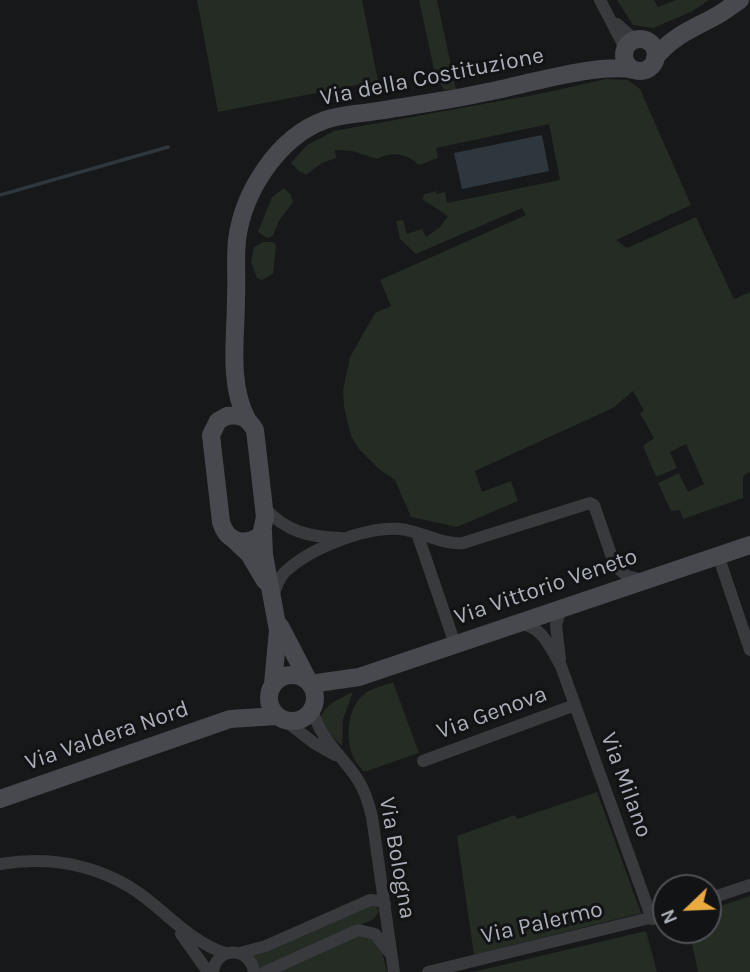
<!DOCTYPE html>
<html>
<head>
<meta charset="utf-8">
<style>
	body { margin:0 }
	#map { position:relative; width:750px; height:972px; overflow:hidden; background:#171819; font-family:Karla,sans-serif }
	canvas { display:block }
	.north { position:absolute; left:652px; top:874px; width:70px; height:70px; box-sizing:border-box; background:#121314; border:2px solid #4f5156; border-radius:50%; rotate:247deg; font-size:19px; font-weight:700; line-height:28px; text-align:center; color:#aaafb9 }
	.north::after { content:''; display:block; margin:auto; width:24px; height:32px; background:#e9aa40; clip-path:polygon(50% 0,100% 100%,50% 72%,0 100%) }
</style>
</head>
<body>
<div id="map">
<canvas width="750" height="972"></canvas>
<div class="north">N</div>
</div>
<script>
const ctx = document.querySelector('canvas').getContext('2d');
ctx.lineJoin = 'round';
function fill(path, color) {
  ctx.fillStyle = color;
  ctx.fill(path, 'evenodd');
}
function stroke(path, color, width, dash) {
  ctx.strokeStyle = color;
  ctx.lineWidth = width;
  ctx.lineCap = dash ? 'butt' : 'round';
  ctx.setLineDash(dash || []);
  ctx.stroke(path);
}
function label(font, color, halo, rows, align = 'center') {
  ctx.font = font + ' Karla,sans-serif';
  ctx.lineWidth = 6;
  ctx.setLineDash([]);
  ctx.textBaseline = 'middle';
  ctx.strokeStyle = halo;
  ctx.fillStyle = color;
  for (const [text, x, y, turn = 0] of rows) {
    ctx.save();
    ctx.translate(x, y);
    ctx.rotate((+turn || 0) * Math.PI / 180);
    ctx.textAlign = isNaN(turn) ? turn : align;
    if (halo) ctx.strokeText(text, 0, 0);
    ctx.fillText(text, 0, 0);
    ctx.restore();
  }
}
const green = new Path2D(`
	M197,0H362L378,81L218,112Z
	M419,0H437L456,89L444,90L435,74Z
	M617,0H654L658,7L676,0H709L691,12L653,28L633,25Z
	M606,79L628,80L640,89L691,205L616,240L627,248L696,217L734,299L750,292V472L743,476V498L683,519L680,510L671,511L658,483L679,473L688,492L704,484L686,444L670,452L677,468L656,477L643,446L654,438L640,413L644,411L633,391L613,408L475,471L482,492L511,481L518,501L457,527L411,517L395,480L379,469L359,449L351,436L344,407L343,390L350,357L375,313L391,306L380,280L526,215L522,208L416,254L400,239L396,221L403,220L407,234L422,229L426,237L440,227L448,216L422,199L425,194L436,191V194L445,192L447,203L560,180L549,124L436,148L438,158L419,165C406,153 393,151 377,159L352,151L335,150L336,158L322,163L306,175L299,171L291,163L307,145L334,131L544,93Z
	M284,188L291,195L293,202L279,221L273,236L267,238L258,232L272,197Z
	M263,242H274L276,246L273,274L262,280L257,278L251,262L254,247Z
	M393,682L419,753L364,772C360,767 354,761 352,754C345,735 348,704 367,692C374,688 385,685 393,682Z
	M353,692L343,719L342,746L329,733L320,719C326,703 339,699 353,692Z
	M597,792L641,913L474,955L457,836L515,815L517,819Z
	M750,896V972H698L689,930H708V910Z
	M370,906L376,907L379,911L374,919L279,961L259,972L249,956L268,952Z
	M646,931L657,972H473Z
	M360,935C379,938 384,955 387,972H275Z`);
const water = new Path2D(`
	M542,135L549,171L462,189L454,153Z`);
const stream = new Path2D(`
	M0,195L168,147`);
const street = new Path2D(`
	M600,0L625,48
	M617,24L635,40
	M264,507C286,532 309,537 341,538
	M417,533L455,644
	M718,555L750,650
	M273,598C275,589 278,580 284,573C308,549 366,526 400,529C421,531 441,545 463,543L590,503L594,505L615,566L627,576L643,580
	M520,624C543,626 550,648 561,666L652,919
	M560,659L556,625L561,608
	M312,709C321,741 341,754 358,780C365,791 369,804 372,817L394,972
	M283,719L314,743L335,755
	M423,761L575,705
	M0,864C56,855 110,867 153,904C176,923 197,944 225,953
	M708,899L750,885
	M181,934L208,972
	M240,953L266,946L370,900L379,901L385,904
	M213,972C216,946 250,946 254,972
	M265,972L358,930L375,934L389,952
	M428,972L666,914`);
const secondary = new Path2D(`
	M624 55a16 16 0 1 1 32 0a16 16 0 1 1-32 0Z
	M655,58C672,36 693,29 716,16C724,12 732,5 740,0
	M227,416C241,414 248,418 255,430L265,517L261,535C244,547 227,542 221,522L211,435L218,421Z
	M247,419C228,384 236,337 236,298C237,279 235,259 237,240C243,192 278,137 325,120C342,114 360,114 377,111C414,105 451,100 487,92C524,85 600,62 634,70
	M263,530L264,555L278,630L273,684
	M234,540L249,554L265,581
	M280,626L309,682
	M269 698a23 23 0 1 1 46 0a23 23 0 1 1-46 0Z
	M310,684L359,677L750,545
	M0,799L230,719L277,716`);
const streetNames = [
	["Via della Costituzione",432,77,-11],
	["Via Vittorio Veneto",546,587,-19],
	["Via Genova",492,713,-20],
	["Via Valdera Nord",107,736,-19],
	["Via Milano",626,785,70],
	["Via Bologna",397,858,80],
	["Via Palermo",542,923,-13]
];
fill(green, '#242c24');
fill(water, '#2e373d');
stroke(stream, '#2e373d', 3.5);
stroke(street, '#393a3e', 12);
stroke(secondary, '#47494e', 18);
label('23px', '#aaafb9', '#121314', streetNames);
</script>
</body>
</html>
